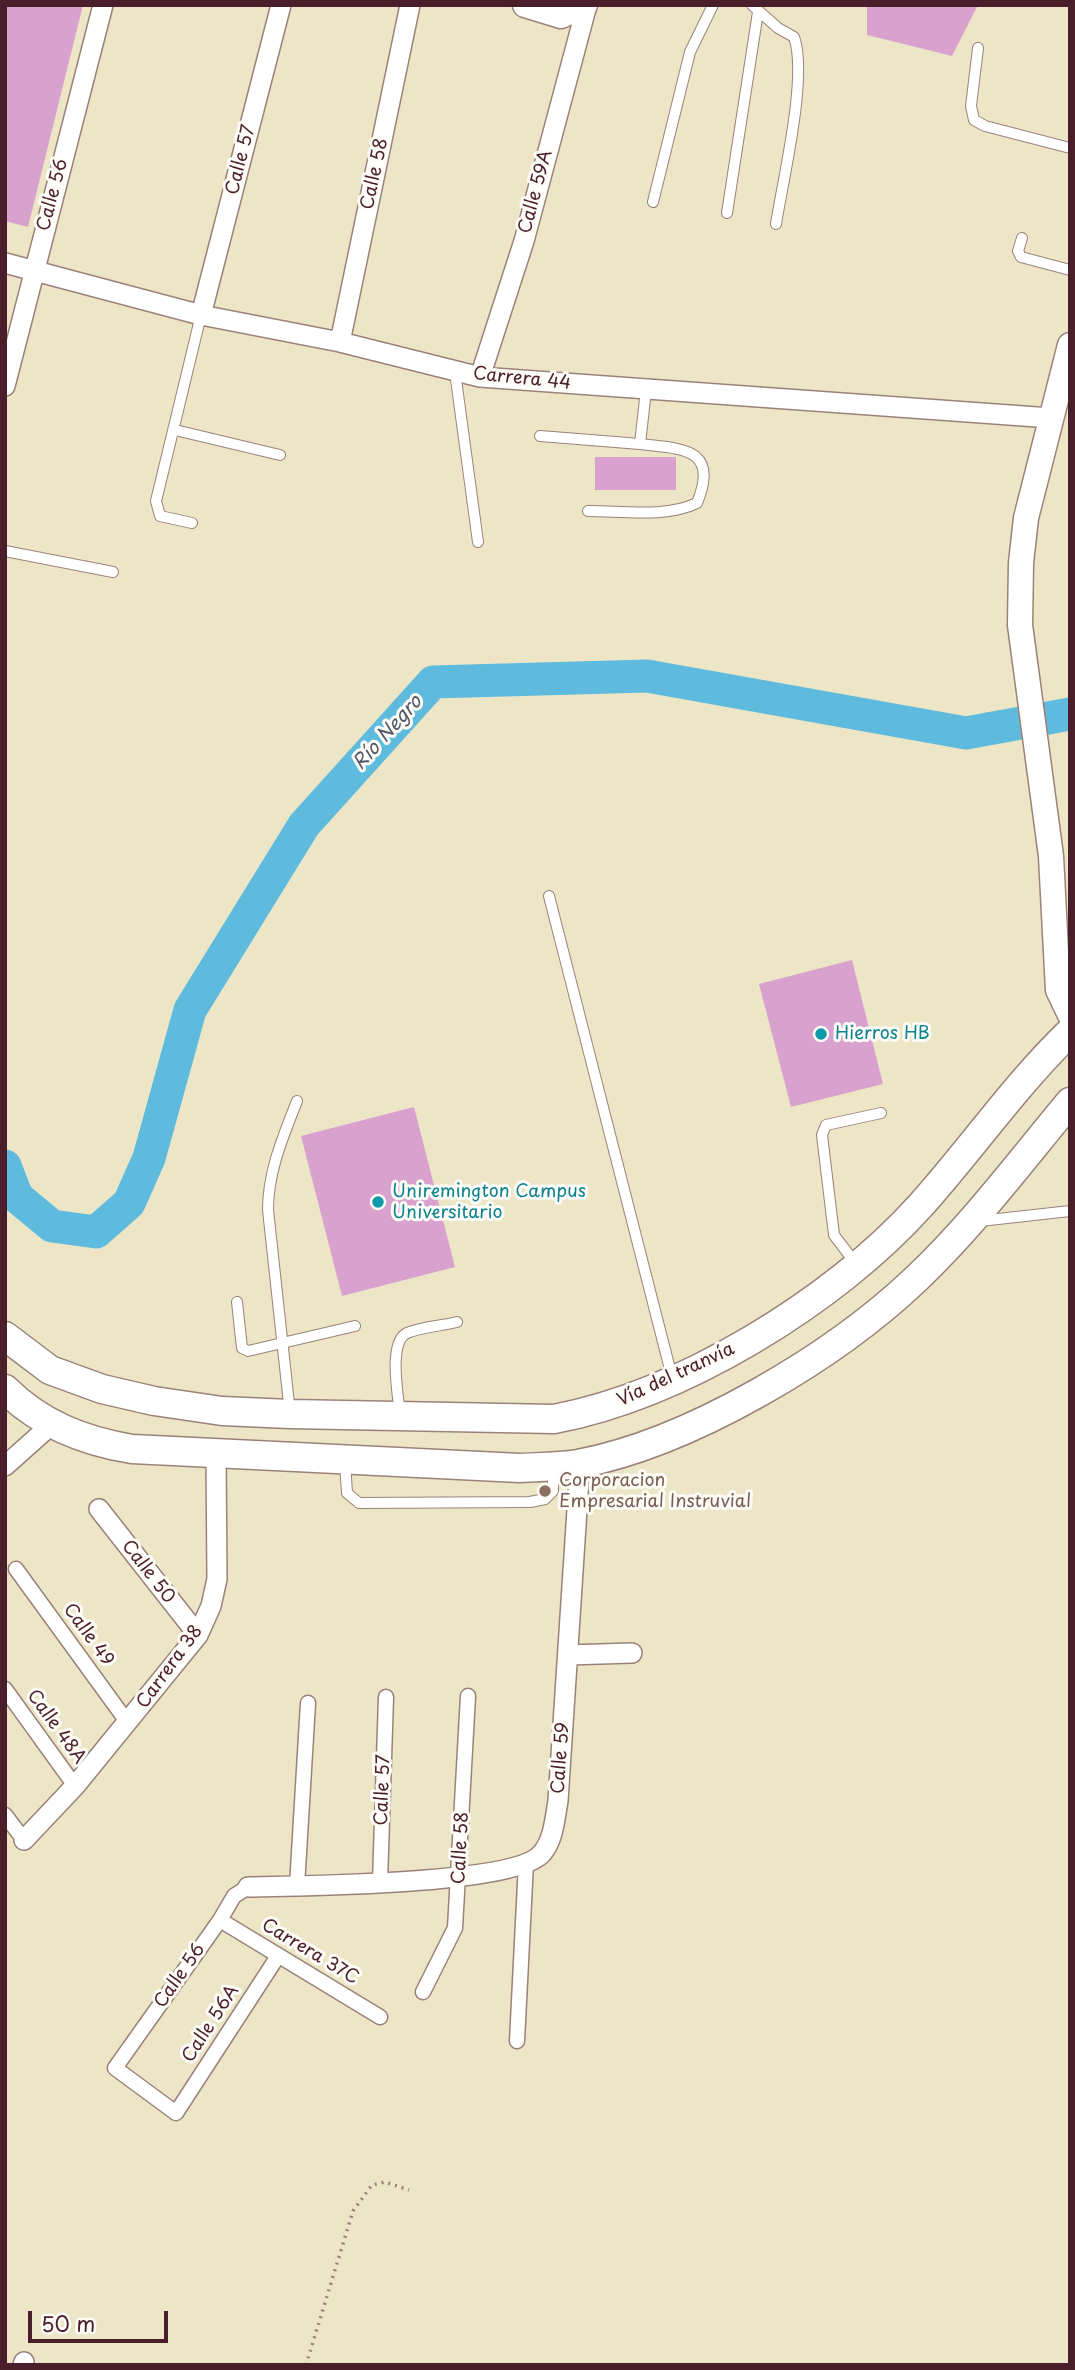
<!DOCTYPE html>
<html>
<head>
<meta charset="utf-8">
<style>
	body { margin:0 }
	#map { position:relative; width:1075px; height:2370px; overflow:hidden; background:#ece6c7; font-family:"Playpen Sans",sans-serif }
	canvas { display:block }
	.frame { position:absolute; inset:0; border:7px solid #4a1f2b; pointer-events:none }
	.scale { position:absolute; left:28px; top:2311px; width:140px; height:32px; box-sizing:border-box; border:4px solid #4a1f2b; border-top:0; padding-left:9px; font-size:21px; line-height:24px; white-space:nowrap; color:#4a1f2b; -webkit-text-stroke:5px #fdfcf7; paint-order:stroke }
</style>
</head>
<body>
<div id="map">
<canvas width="1075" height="2370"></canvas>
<div class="frame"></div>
<div class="scale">50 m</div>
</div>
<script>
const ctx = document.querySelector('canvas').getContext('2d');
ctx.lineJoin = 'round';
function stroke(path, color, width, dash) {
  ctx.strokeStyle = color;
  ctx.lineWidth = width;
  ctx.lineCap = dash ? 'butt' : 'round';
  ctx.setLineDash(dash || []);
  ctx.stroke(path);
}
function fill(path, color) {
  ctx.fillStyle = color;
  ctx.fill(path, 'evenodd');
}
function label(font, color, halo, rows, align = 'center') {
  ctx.font = font + ' "Playpen Sans",sans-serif';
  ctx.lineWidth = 6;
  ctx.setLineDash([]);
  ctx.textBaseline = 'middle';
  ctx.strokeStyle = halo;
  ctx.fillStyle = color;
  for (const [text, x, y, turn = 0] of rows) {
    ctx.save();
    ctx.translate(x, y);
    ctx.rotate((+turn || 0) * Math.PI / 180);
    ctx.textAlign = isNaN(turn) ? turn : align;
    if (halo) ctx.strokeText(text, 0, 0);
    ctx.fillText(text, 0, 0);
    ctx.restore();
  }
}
const river = new Path2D(`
	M5,1166L17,1197L52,1226L96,1232L129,1203L149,1158L190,1010L304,825L433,682L647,676L966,733L1070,714`);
const building = new Path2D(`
	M5,5H83L28,227L5,221Z
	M867,5H978L952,56L867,35Z
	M595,457H676V490H595Z
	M852,960L883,1084L791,1107L759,984Z
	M414,1107L455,1267L342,1296L301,1136Z`);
const path = new Path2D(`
	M306,2365L353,2211L372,2185L385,2182L409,2190`);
const service = new Path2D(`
	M752,5L778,28L794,37C808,76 783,179 776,224
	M978,48L971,106L974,120L985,126L1070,148
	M653,202L690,52L713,5
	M727,213L758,12
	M1022,238L1018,251L1021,257L1070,270
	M455,372L478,542
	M175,430L280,455
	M540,436L640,444
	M588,511C623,511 666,518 697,503C720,447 681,449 640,444L646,390
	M192,523L160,516L156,501L201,315
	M5,551L113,572
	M549,896L672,1377
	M980,1221L1070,1211
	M856,1264L834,1235L822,1135L826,1125L881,1113
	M237,1302L242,1348L248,1351L355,1326
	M290,1413L268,1210C268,1171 283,1137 297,1101
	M400,1414C398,1395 388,1342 407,1333C421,1327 441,1326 457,1322
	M345,1462L347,1493L359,1503L530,1502L545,1499L553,1491V1471`);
const pedestrian = new Path2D(`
	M16,1569L128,1723
	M5,1689L75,1786
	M5,1815L24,1840
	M380,1882L386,1697
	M297,1886L308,1703
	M248,1887L234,1896L220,1920L115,2068L176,2113L278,1956
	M220,1920L380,2017
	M423,1992L455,1928L468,1696
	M517,2041L526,1863`);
const minor = new Path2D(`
	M5,263L201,315L340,342L480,377L1051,418
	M201,315L281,5
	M340,342L410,5
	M480,377L524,241L587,5
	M5,386L103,5
	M5,1466L51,1425
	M99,1509L198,1635
	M568,1655L632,1653
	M24,1840L75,1786L198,1635L211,1606L217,1579L216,1454
	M248,1887C295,1886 520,1885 543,1852C554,1838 555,1817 558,1801L580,1464
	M23,2365L24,2362`);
const tertiary = new Path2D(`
	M525,5L561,16L585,5
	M1070,345L1026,518L1021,563L1020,625L1051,856L1058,990L1070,1015`);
const secondary = new Path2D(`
	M5,1336L50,1370L102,1389L154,1401L222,1411L290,1414L554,1419C681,1395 834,1302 921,1205C972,1148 1015,1085 1070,1032
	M5,1389C40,1424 83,1441 132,1449L520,1468C539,1467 559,1467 578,1464C690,1443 834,1357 916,1279C973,1225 1020,1162 1070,1102`);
const markers = [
	[821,1034,7,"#0f9aa8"],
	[378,1202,7,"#0f9aa8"],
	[545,1491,7,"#8d6e63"]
];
const streetNames = [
	["Calle 57",241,160,-76],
	["Calle 58",375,174,-78],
	["Calle 59A",536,192,-75],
	["Calle 56",53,195,-75],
	["Carrera 44",522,379,6],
	["Vía del tranvía",676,1375,-25],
	["Calle 50",148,1572,52],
	["Calle 49",88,1635,54],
	["Carrera 38",170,1667,-54],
	["Calle 48A",56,1727,54],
	["Calle 59",561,1758,-86],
	["Calle 57",383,1790,-88],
	["Calle 58",461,1848,-87],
	["Carrera 37C",310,1952,31],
	["Calle 56",180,1976,-55],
	["Calle 56A",211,2024,-57]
];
const cultureNames = [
	["Hierros HB",835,1034],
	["Uniremington Campus",392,1192],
	["Universitario",392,1213]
];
const educationNames = [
	["Corporacion",559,1481],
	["Empresarial Instruvial",559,1502]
];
const waterNames = [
	["Río Negro",388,733,-48]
];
stroke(river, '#5fbbdd', 33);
fill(building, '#d9a2ce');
stroke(service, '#9b8279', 12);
stroke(pedestrian, '#9b8279', 17);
stroke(minor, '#9b8279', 22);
stroke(tertiary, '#9b8279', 27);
stroke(secondary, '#9b8279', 31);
stroke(path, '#9b8279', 3.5, [2, 5]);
stroke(service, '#fff', 10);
stroke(pedestrian, '#fff', 14);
stroke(minor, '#fff', 19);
stroke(tertiary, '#fff', 24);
stroke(secondary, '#fff', 28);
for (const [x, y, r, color] of markers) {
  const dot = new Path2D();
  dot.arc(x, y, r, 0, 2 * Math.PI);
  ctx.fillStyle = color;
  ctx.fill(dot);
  stroke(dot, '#fdfcf7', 2.5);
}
label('18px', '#4a1f2b', '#fdfcf7', streetNames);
label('18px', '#0d838f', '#fdfcf7', cultureNames, 'left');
label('18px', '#785e54', '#fdfcf7', educationNames, 'left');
label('italic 19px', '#515669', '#fdfcf7', waterNames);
</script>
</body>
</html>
